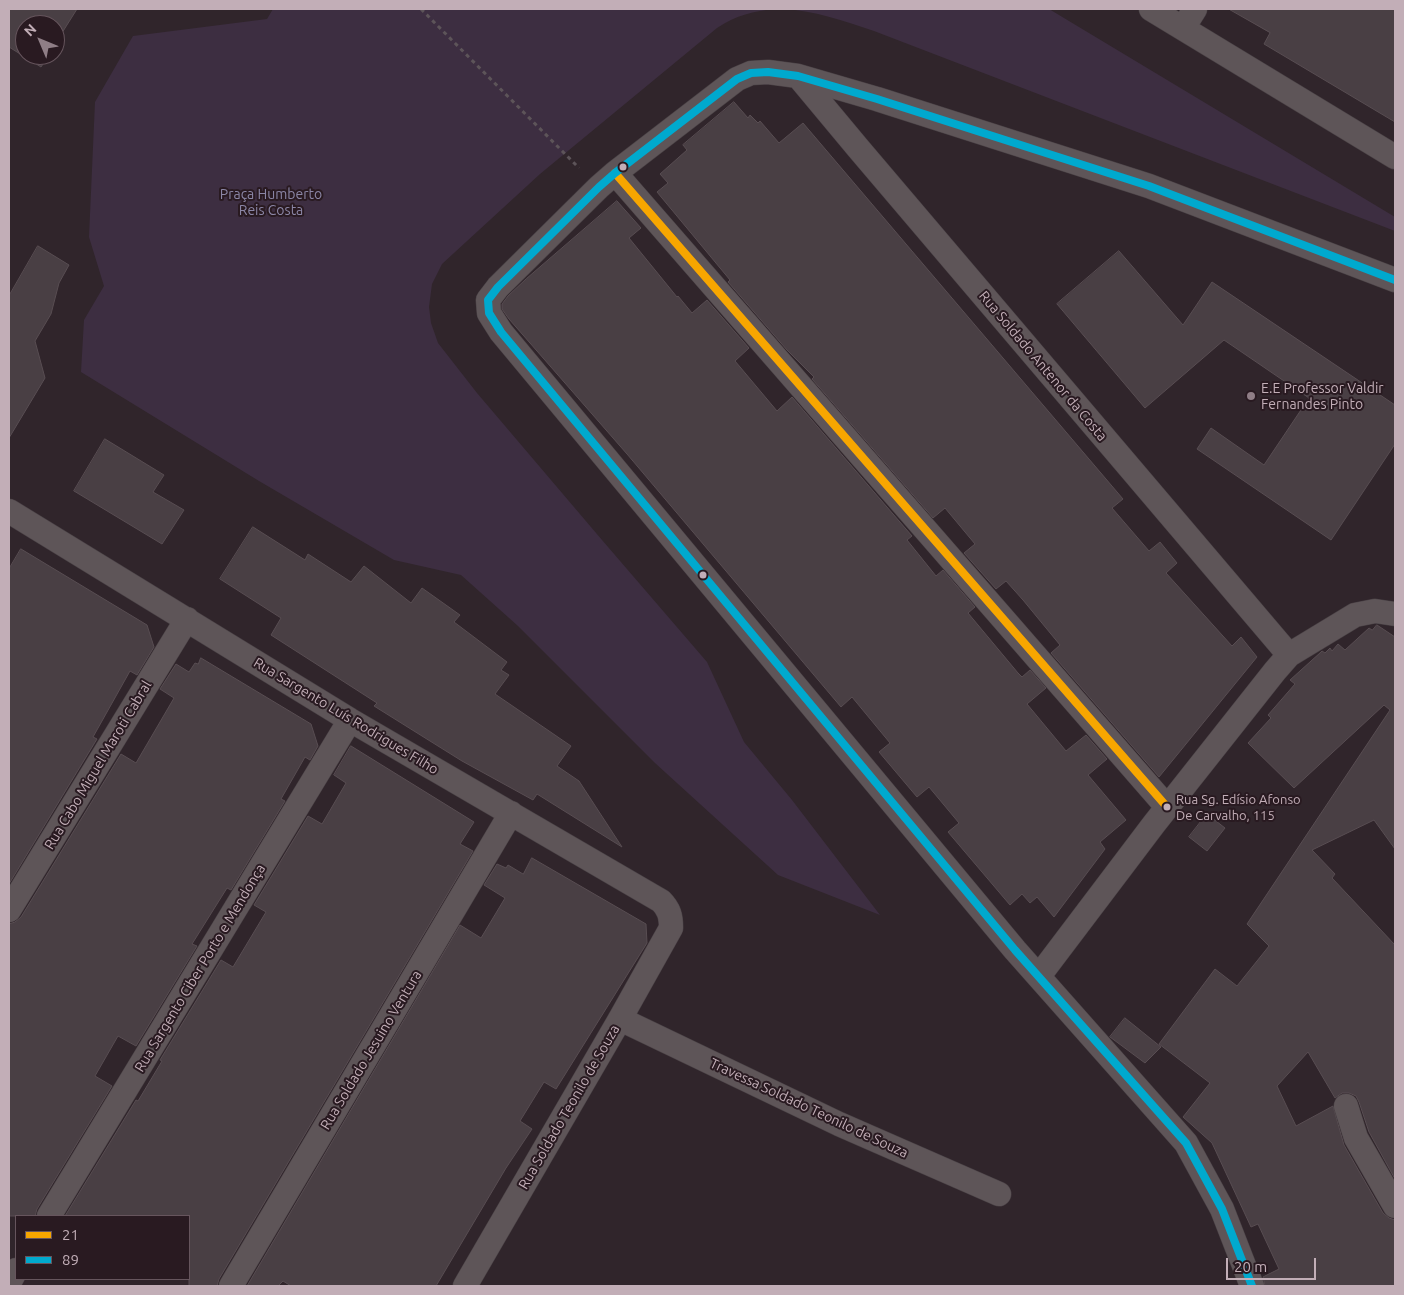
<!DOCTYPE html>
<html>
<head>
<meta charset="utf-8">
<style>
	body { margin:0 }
	#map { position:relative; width:1404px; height:1295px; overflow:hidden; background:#30252b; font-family:Ubuntu,sans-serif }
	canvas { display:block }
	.frame { position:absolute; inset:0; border:10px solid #c2aeb7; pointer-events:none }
	.legend { position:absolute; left:15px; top:1215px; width:175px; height:65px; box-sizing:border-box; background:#291a21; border:1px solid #66555d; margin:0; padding:6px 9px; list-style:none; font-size:15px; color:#c2aeb7 }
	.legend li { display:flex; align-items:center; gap:10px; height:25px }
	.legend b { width:25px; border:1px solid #66555d }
	.north { position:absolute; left:15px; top:15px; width:50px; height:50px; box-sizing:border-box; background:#291a21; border:1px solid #66555d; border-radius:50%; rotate:315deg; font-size:14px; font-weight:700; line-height:20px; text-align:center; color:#c2aeb7 }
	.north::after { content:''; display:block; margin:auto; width:18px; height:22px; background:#8f7e86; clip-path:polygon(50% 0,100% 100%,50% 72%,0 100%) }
	.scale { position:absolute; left:1226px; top:1258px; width:90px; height:22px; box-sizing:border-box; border:2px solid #c2aeb7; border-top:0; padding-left:6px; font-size:15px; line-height:18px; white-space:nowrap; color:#c2aeb7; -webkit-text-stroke:4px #291a21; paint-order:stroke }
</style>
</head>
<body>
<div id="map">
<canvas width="1404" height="1295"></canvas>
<div class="frame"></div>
<ul class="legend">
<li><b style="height:6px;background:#f7a600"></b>21</li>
<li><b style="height:6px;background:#00a9ce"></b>89</li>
</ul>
<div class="north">N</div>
<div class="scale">20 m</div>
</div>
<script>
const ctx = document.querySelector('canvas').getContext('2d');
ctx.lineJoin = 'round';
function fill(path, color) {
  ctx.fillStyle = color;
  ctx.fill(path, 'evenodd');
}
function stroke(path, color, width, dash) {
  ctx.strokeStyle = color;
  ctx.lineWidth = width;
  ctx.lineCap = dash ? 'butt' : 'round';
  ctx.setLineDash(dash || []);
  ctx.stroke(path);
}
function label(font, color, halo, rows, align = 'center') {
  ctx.font = font + ' Ubuntu,sans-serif';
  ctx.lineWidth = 4;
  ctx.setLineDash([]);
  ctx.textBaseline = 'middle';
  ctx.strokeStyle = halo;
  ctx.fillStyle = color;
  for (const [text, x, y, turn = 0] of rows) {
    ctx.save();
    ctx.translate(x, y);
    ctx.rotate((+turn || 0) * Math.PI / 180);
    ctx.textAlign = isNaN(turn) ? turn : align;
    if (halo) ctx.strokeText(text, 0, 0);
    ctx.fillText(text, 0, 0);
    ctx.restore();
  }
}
const green = new Path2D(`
	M273,9H776C753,11 737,15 717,28L540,174L442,264L432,284L429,307L431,323L438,343L477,393L602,540L707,662L744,742L792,800L880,915L778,875L655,763L518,626L461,575L394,560L259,481L81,372L84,320L104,286L89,237L95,102L133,36L267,19Z
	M781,9H1049L1395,217V231L874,31C844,21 814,10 781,9Z`);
const building = new Path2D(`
	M9,9H77L55,44V25H25V55H49L41,67L9,47Z
	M1229,9H1395V122L1264,44L1270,33Z
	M734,102L748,118L750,115L758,123L760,121L779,143L803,123L1123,499L1112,508L1149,551L1160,542L1177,563L1166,573L1232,646L1241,637L1257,657L1159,777L1051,653L1060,645L1023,600L1006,581L996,589L964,553L975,544L945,508L933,518L812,379L814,377L787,350L728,282L730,280L657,192L668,183L660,174L687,150L683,145Z
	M617,201L641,228L629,238L677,297L678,296L692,313L707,300L749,348L735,361L777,411L792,397L912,536L907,540L936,576L943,570L975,607L968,613L1018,673L1022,677L1030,670L1046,688L1027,704L1066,751L1086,735L1107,759L1088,775L1126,820L1100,842L1105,849L1054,917L1037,897L1030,903L1022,894L1010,905L948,832L959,823L929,787L917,797L879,752L890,743L852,697L841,707L627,454L509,319L502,309V304L508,296L526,279Z
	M38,246L69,265L59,283L51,314L35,341L45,378L9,438V296Z
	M1119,251L1183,325L1212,282L1395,405V444L1331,540L1197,449L1211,428L1264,465L1309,398L1224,340L1145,408L1057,304Z
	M105,439L164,475L153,492L184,510L162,544L74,491Z
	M253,527L305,560L308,554L351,582L364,566L411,603L422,588L460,615L454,622L507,662L501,670L509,675L495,694L571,746L557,766L579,781L622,847L537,794L533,800L462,761L374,706L377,703L271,635L281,618L220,579Z
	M21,549L147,625L154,647L137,675L130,671L93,737L97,739L9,884V569Z
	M1377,625L1395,637V849L1374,820L1312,850L1335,874L1332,878L1395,945V1179L1369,1132L1359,1102L1356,1096L1349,1093H1342L1335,1098L1308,1052L1277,1086L1296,1126L1333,1106L1344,1145L1383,1213L1389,1218L1395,1220V1286H1265L1263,1277L1279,1269L1258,1224L1251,1227L1212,1143L1183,1117L1210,1083L1159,1044L1215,969L1237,986L1269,946L1247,924L1390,710L1384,705L1294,788L1248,743L1271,718L1268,715L1295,684L1290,680L1321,652L1322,651L1325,653L1330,648L1332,651L1338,644L1345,650L1369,628L1372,630Z
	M201,658L311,724L318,746L310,760L305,757L281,799L285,801L231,890L227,888L192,944L197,946L136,1046L118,1036L95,1076L112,1086L37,1209L35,1216H9V924L15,922L21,917L121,754L136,763L174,698L160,689L176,664L189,672L195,663L198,664Z
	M351,746L474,822L460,844L473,851L219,1279L217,1286H189V1216H65L136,1100L138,1101L162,1061L160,1060L221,960L233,967L266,912L254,905L308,816L322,824L346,783L334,775Z
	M1207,814L1225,828L1207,851L1189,837Z
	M532,858L646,924L647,943L556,1089L544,1082L520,1121L532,1129L506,1168L436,1286H291L283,1281L278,1286H247L460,925L481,938L505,898L484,885L497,864L506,868L508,865L523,874Z
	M1125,1018L1161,1047L1145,1063L1110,1037Z`);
const path = new Path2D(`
	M421,9L579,168`);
const minor = new Path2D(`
	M1151,9L1395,157
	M1183,28L1195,9
	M798,76L858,148L1289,655
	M615,173L1167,807
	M9,511L350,720L661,901C669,909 671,916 671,928L620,1019L465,1286
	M9,910L187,619
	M1039,976L1154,824L1275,671L1289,655L1355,615L1375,611L1395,614
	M620,1019L839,1124L999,1194
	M1346,1106L1356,1138L1395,1206
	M49,1216L350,720
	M9,1283L16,1270
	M231,1286L511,813
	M1252,1286L1222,1209L1186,1143L1015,950L501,332L489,313L488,300L498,287L599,187L615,173L737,79L751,73L768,72L798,76L877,99L1149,186L1395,280`);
const bus1 = new Path2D(`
	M615,173L1167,807`);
const bus2 = new Path2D(`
	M1252,1286L1222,1209L1186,1143L1015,950L501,332L489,313L488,300L498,287L599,187L615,173L737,79L751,73L768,72L798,76L877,99L1149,186L1395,280`);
const markers = [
	[623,167,4.5,"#c2aeb7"],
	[1251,396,5,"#8f7e86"],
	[703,575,4.5,"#c2aeb7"],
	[1167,807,4.5,"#c2aeb7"]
];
const busNames = [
	["Rua Sg. Edísio Afonso",1176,800],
	["De Carvalho, 115",1176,816]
];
const parkNames = [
	["Praça Humberto",271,194],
	["Reis Costa",271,210]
];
const streetNames = [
	["Rua Soldado Antenor da Costa",1043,366,50],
	["Rua Sargento Luís Rodrigues Filho",346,716,31],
	["Rua Cabo Miguel Maroti Cabral",98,765,-59],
	["Rua Sargento Ciber Porto e Mendonça",200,968,-59],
	["Rua Soldado Jesuino Ventura",371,1050,-59],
	["Rua Soldado Teonilo de Souza",569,1107,-60],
	["Travessa Soldado Teonilo de Souza",809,1108,25]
];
const poiNames = [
	["E.E Professor Valdir",1261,388],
	["Fernandes Pinto",1261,404]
];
fill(green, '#3d2e41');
fill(building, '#493f44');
stroke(building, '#584d52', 1);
stroke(minor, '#494145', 25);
stroke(path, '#5d5459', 3, [4, 4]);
stroke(minor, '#5e5558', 24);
stroke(bus1, '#f7a600', 8);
stroke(bus2, '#00a9ce', 8);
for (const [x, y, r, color] of markers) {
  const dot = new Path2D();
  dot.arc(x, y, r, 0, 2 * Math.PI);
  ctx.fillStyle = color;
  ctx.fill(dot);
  stroke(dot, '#291a21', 2);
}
label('13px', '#c2aeb7', '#291a21', busNames, 'left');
label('14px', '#8b86a6', '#291a21', parkNames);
label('14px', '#c2aeb7', '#291a21', streetNames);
label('14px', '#c2aeb7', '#291a21', poiNames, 'left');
</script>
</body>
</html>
